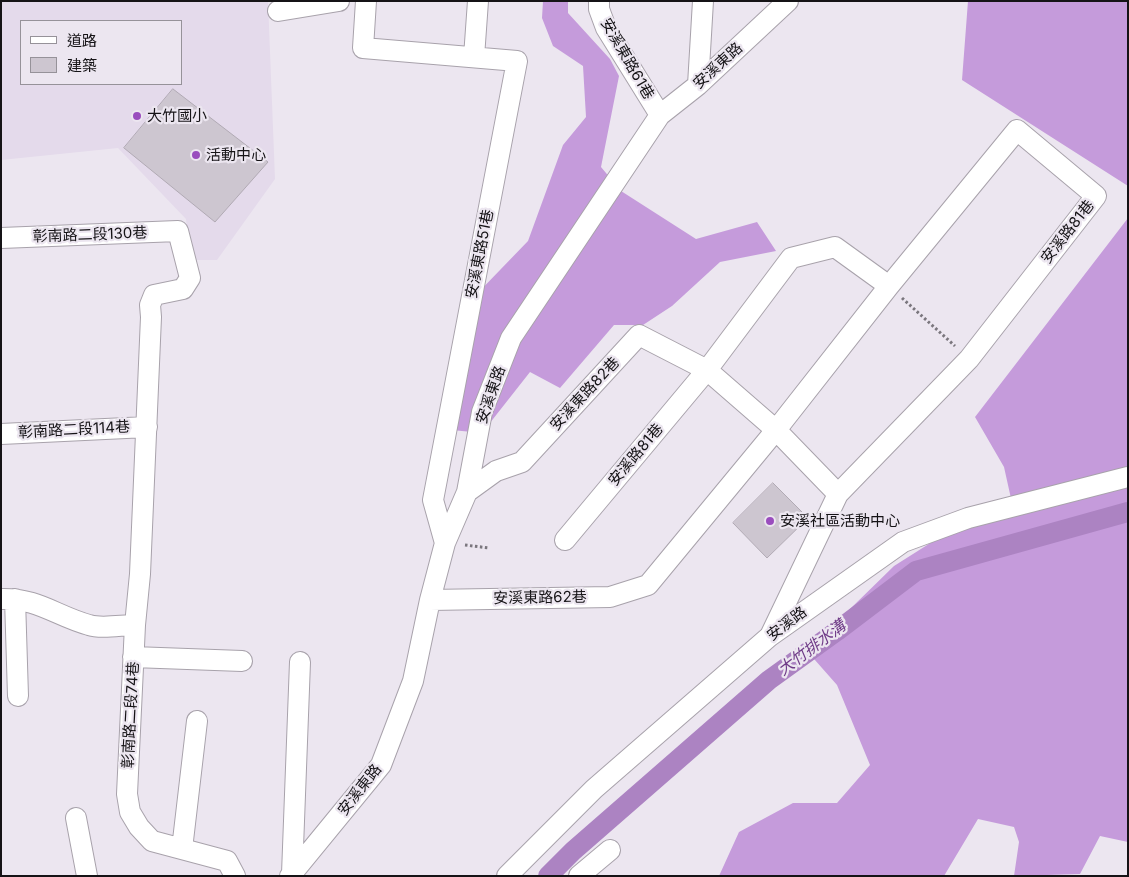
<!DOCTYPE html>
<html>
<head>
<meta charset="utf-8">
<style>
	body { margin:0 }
	#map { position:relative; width:1129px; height:877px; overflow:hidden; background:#ece6f0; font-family:Inter,"Noto Sans TC",sans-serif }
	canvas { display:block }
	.frame { position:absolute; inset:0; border:2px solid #151316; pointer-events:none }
	.legend { position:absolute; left:20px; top:20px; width:162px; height:65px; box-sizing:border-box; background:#ece6f0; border:1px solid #969299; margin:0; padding:6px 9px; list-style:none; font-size:15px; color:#151316 }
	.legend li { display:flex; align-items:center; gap:10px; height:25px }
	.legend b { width:25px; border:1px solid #969299 }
</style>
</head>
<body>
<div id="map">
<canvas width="1129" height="877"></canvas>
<div class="frame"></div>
<ul class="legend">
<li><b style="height:6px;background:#fff"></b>道路</li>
<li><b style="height:14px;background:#cdc6d0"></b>建築</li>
</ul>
</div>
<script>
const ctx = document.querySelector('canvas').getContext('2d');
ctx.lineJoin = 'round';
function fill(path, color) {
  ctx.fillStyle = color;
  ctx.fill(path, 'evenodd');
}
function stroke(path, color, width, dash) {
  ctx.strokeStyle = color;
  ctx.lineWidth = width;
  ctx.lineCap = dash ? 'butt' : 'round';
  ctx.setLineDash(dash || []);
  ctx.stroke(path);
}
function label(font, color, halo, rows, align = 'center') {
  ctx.font = font + ' Inter,"Noto Sans TC",sans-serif';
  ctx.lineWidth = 4.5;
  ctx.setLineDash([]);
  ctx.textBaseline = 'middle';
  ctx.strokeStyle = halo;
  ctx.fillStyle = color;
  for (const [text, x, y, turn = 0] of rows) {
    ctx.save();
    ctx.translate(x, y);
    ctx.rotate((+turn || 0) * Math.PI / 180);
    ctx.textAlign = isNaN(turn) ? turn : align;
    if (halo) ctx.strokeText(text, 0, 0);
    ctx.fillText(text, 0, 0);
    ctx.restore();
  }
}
const built = new Path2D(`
	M1,1H268L275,179L217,260H190L186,219L118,148L1,160ZM21,21H181V84H21Z`);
const forest = new Path2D(`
	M543,1H568V13L610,59L619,76L601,167L621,191L696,239L757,222L776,251L720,262L672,306L643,325H614L560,388L530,372L482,433L452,430L472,299L528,241L563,145L586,117L583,66L553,46L542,18Z
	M968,1H1128V186L962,80Z
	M1128,218V842L1100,836L1080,874L1014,876L1019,842L1014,827L978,819L944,876H719L739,832L793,803H837L870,765L837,685L807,651L894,566L951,530L1012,503L1004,467L975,417Z`);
const canal = new Path2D(`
	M548,876L573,851L769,680L837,631L916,571L1128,512`);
const building = new Path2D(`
	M173,89L268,162L215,222L124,148Z
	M773,483L808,518L767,558L733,523Z`);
const path = new Path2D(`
	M902,298L955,346
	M465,545L489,548`);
const minor = new Path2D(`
	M366,1L363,48L517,61L433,500L445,543
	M599,1V9L606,28L660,115
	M278,11L339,1
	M474,57L478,1
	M698,85L703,1
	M1,238L178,231L190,278L183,289L154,295L150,305L151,317L140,574L135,625
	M1,434L147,427
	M467,492L496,471L522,462L639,335L707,370L791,258L835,247L889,286
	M1,599C38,598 56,616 89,625C101,629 122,625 135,625L127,794L130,812L139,827L152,841L227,861L235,876
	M15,599L18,696
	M430,600L610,597L648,585L776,430L707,370L565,540
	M770,636L838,494L969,359L1096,196L1017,130L889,286L776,430L838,494
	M133,657L242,661
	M76,818L87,876
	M182,849L197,721
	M292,874L300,662
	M290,876L381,765L413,681L430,600L445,543L467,492L482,412L511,338L660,115L698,85L788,1
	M507,876L594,789L770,636L903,542L968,518L1128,477
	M579,876L610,850`);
const markers = [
	[137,116,5,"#9a4dbe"],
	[196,155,5,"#9a4dbe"],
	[770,521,5,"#9a4dbe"]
];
const streetNames = [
	["安溪東路61巷",627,59,60],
	["安溪東路",718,66,-42],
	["安溪路81巷",1068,232,-52],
	["彰南路二段130巷",90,235,-2],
	["安溪東路51巷",480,254,-79],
	["安溪東路82巷",585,394,-47],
	["安溪東路",491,395,-71],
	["彰南路二段114巷",74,430,-3],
	["安溪路81巷",636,455,-50],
	["安溪東路62巷",540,598,-1],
	["安溪路",787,624,-37],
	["彰南路二段74巷",131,715,-87],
	["安溪東路",360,790,-52]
];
const poiNames = [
	["大竹國小",147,116],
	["活動中心",206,155],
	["安溪社區活動中心",780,521]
];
const waterNames = [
	["大竹排水溝",812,648,-37]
];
fill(built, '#e4daeb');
fill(forest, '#c59bdb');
stroke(canal, '#ac83c2', 20);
fill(building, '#cdc6d0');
stroke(building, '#b1aab4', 1);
stroke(minor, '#a8a2ab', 22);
stroke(path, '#7a767d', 3, [2.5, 2.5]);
stroke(minor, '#fff', 20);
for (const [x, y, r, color] of markers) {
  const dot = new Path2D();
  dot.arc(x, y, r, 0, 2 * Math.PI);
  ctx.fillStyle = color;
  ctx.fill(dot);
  stroke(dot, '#ece6f0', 2);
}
label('15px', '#151316', '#ece6f0', streetNames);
label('15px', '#151316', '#ece6f0', poiNames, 'left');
label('italic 16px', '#6f3b87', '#ece6f0', waterNames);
</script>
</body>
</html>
